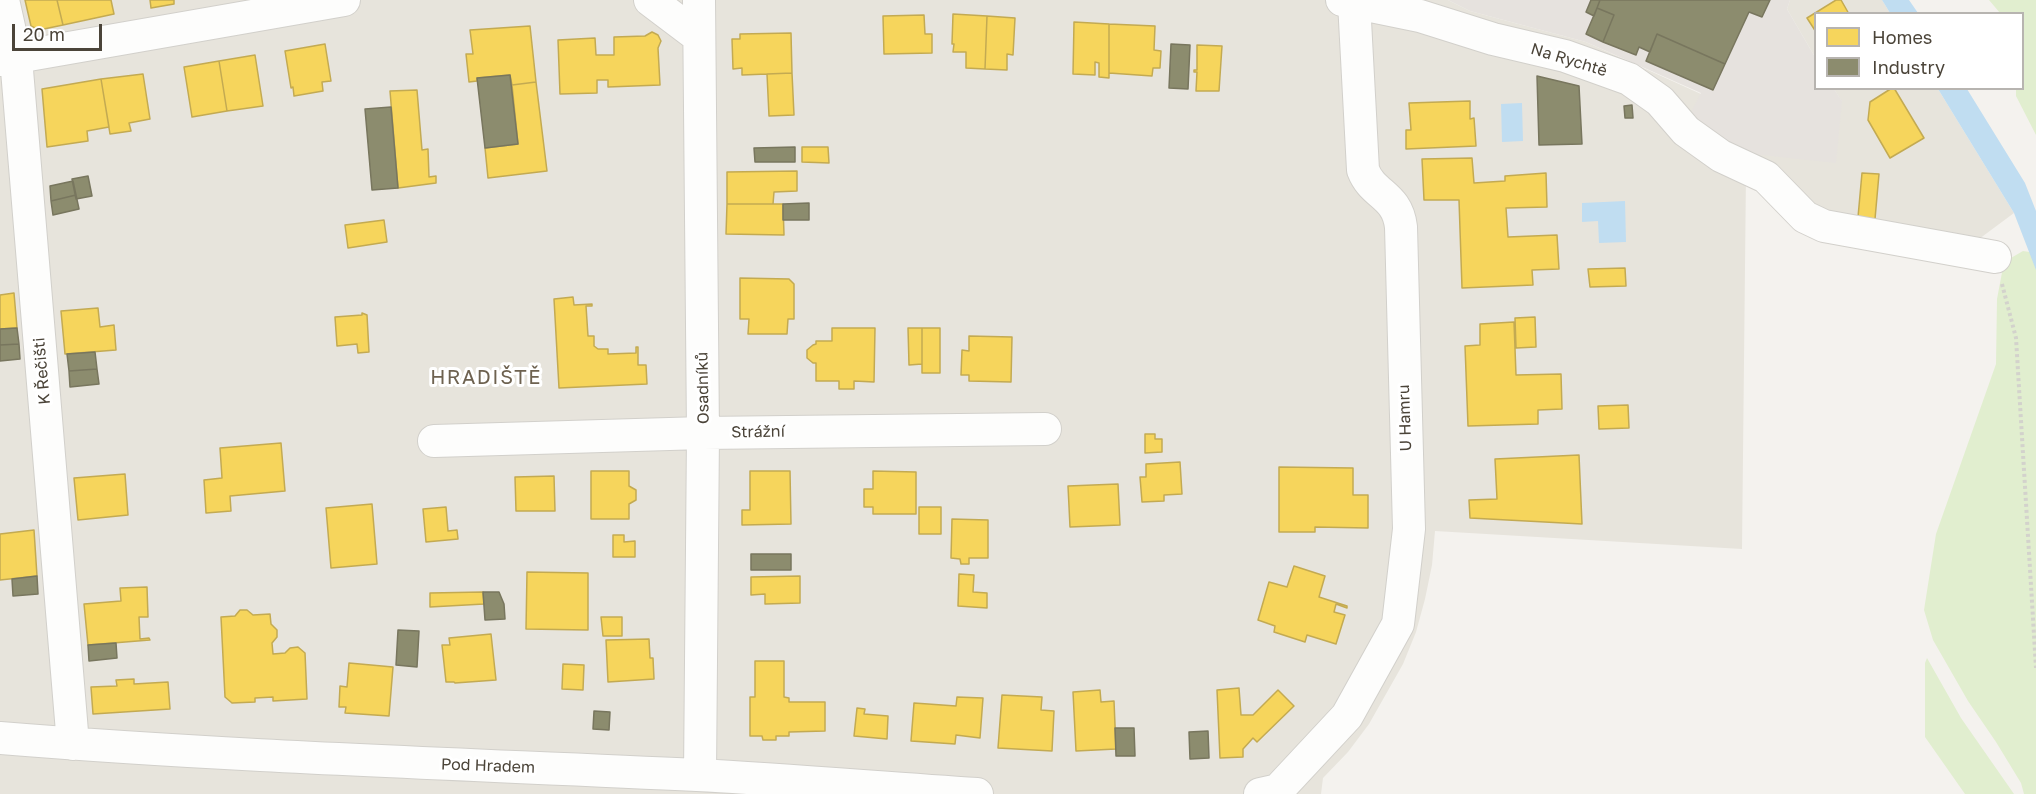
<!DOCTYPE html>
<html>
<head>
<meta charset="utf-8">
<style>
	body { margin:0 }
	#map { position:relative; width:2036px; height:794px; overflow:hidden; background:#f4f2ee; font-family:"Golos Text",sans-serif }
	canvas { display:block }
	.legend { position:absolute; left:1814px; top:12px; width:210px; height:78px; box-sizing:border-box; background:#fff; border:2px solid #b7b4b0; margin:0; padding:8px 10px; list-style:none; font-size:18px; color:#4b4439 }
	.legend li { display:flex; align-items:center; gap:12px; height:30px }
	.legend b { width:30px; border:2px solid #b7b4b0 }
	.scale { position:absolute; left:12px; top:24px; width:90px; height:27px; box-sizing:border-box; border:3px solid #4b4439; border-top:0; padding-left:8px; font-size:18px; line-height:21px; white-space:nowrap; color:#4b4439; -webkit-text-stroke:4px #fff; paint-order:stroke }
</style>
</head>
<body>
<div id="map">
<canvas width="2036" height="794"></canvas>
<ul class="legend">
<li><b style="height:16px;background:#f6d55c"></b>Homes</li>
<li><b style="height:16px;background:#8c8c6e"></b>Industry</li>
</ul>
<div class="scale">20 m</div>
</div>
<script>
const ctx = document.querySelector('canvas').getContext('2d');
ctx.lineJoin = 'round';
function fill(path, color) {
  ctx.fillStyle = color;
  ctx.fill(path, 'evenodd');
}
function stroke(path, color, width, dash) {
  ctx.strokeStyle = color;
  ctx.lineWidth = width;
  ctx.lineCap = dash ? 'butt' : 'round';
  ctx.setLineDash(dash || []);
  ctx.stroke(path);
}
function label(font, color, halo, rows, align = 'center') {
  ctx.font = font + ' "Golos Text",sans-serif';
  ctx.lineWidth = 6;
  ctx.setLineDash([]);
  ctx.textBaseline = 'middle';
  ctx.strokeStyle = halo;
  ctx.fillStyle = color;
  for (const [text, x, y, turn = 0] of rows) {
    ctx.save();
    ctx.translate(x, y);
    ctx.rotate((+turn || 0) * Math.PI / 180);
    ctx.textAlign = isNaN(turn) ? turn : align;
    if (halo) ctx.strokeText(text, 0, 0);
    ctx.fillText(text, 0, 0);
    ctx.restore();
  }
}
const residential = new Path2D(`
	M0,0H1448L1470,11L1586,42L1701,94L1842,102L1834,89H1938L2014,213L1979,239L1819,211L1746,173L1742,549L1435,531L1432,565L1425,599L1416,632L1403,664L1369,724L1348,752L1323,778L1321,794H0Z
	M1790,0H1882L1890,13L1816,14L1815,57L1787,9Z`);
const industrial = new Path2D(`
	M1448,0H1790L1787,9L1815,57L1816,88L1834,89L1842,101L1836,163L1733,152L1690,114L1701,93L1586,42L1470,11Z`);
const green = new Path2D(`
	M1989,0H2036V135L2016,96V89L2022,88V14L2000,13Z
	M2023,251L2036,253V794H2024L2021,783L1996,742L1968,701L1933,640L1924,610L1936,534L1996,364L1997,299L2004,262Z
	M1927,658L1961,718L2014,794H1965L1925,737V663Z`);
const water = new Path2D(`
	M1882,0H1909L1918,13H1890Z
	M1938,89H1967L2025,183L2036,211V270L2014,213Z
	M1522,103L1523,141L1502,142L1501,104Z
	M1625,201L1626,242L1599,243L1598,221L1582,222V203Z`);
const homes = new Path2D(`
	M25,0H57L63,25L39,30L31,26Z
	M57,0H111L114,14L63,25Z
	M150,0H174V4L151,8Z
	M1836,0H1841L1849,14H1816V32L1807,18Z
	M953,14L987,16L985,69L966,68V52H953L954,44H952Z
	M924,15L925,34H932V53L884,54L883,16Z
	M987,16L1015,18L1013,55L1007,54V70L985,69Z
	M1074,22L1109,24V78L1099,77V63L1095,62V75L1073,74Z
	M1109,24L1155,26L1154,50L1161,51L1160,68H1153L1152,76L1109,73Z
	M530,26L536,82L512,85L510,75L477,78V81L469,82L466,54H473L470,30Z
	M652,32L658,35L661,41L658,48L660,85L608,87V80H597V93L560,94L558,40L595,38L596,55H614V37L645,36Z
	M791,33L792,73L742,75V68L733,69L732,39H740V34Z
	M325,44L331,81L322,82L323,91L294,96L293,87L291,88L285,51Z
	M1197,45L1222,46L1219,91H1196L1197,72H1194V70H1197Z
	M255,55L263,106L227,111L219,61Z
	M219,61L227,111L192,117L184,67Z
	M792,73L794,115L769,116L767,74Z
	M143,74L150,119L129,123L131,131L110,134L101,79Z
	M101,79L109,127L87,131L88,141L47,147L42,89Z
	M536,82L547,171L488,178L485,148L518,144L512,85Z
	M1892,88H1894L1924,138L1890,158L1868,120L1870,102Z
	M417,90L422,150L428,149L429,177L436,176V183L398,188L390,91Z
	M1470,101V119L1474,118L1476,146L1406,149V130H1411L1409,103Z
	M802,147H828L829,163L802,162Z
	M1472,158L1474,183L1505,181V176L1546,173L1547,207L1506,208L1508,237L1557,235L1559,269L1532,270L1533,285L1462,288L1459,200H1424L1422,159Z
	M797,171V191L774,192L773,204H727V172Z
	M1862,173L1879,174L1875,219L1858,217Z
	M727,204H783L784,235L726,234Z
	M384,220L387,242L348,248L345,225Z
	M1625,268L1626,286L1590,287L1588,269Z
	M740,278L789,279L794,284V319H788L787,334H748L749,319H740Z
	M14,293L17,328L0,329V295Z
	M573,297L574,305L592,304V306H586L588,336H594V346L598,349H608V354L636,353V347H638V365H646L647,384L559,388L554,299Z
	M98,308L100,327L114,325L116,350L65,354L61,311Z
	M362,313L367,315L369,352L358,353L357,344L337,346L335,317L362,315Z
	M1535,317L1536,347L1516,348L1515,318Z
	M1514,322L1516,375L1561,374L1562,409L1538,410V424L1468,426L1465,346L1480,345V324Z
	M832,328H875L874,382L854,381V389H839V381H816V363H813L807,358V350L813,345L816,344V341H832Z
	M908,328H922V364L909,365Z
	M922,328H940V373H922Z
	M969,336L1012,337L1011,382L969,381V375H961L962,350L969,351Z
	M1628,405L1629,428L1599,429L1598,406Z
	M1145,434H1155V439H1162V452L1145,453Z
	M281,443L285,491L230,496L231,511L206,513L204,480L222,478L220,448Z
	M1579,455L1582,524L1470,518L1469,500L1497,499L1495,459Z
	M1180,462L1182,494L1164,495V501L1142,502L1140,477H1146V464Z
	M1279,467L1353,468V495H1368V528L1315,527V532H1279Z
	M591,471H629V486L636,490V500L629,504V519H591Z
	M750,471H790L791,524L742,525V510H750Z
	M873,471L916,472V514H873V507H864V489H873Z
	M125,474L128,515L78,520L74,478Z
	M554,476L555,511H516L515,477Z
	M1118,484L1120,525L1070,527L1068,486Z
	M372,504L377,564L331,568L326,508Z
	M446,507L448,531L457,530L458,539L426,542L423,509Z
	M919,507H941V534H919Z
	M952,519L988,520V558H969V564H961L960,559L951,558Z
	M34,530L37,576L0,580V534Z
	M613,535H624V542L635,541V557H613Z
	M1294,566L1325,576L1319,597L1347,606V608L1336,604L1334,612L1345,615L1336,644L1307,635L1305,642L1274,632L1275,626L1258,620L1269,582L1287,587Z
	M527,572L588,573V630L526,629Z
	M959,574L974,575L973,592L987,593V608L958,606Z
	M800,576V603L765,604V594L751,595V577Z
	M147,587L148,617H139L140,639L149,638L150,640L88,645L84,604L121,601L120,588Z
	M483,592L484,604L430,607V593Z
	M240,610H247L253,615L270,614L271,624L277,630V637L272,643L273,654L285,653L290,648L298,647L305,653L307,699L273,701V697L255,698V702L232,703L225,697L221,617L235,616Z
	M601,617H622V636H603Z
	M491,634L496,680L455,683L454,682H446L442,645H450L449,638Z
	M649,639L650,658H653L654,679L608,682L606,640Z
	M755,661H784V697L789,698V702H825V731L789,732V736H776V740H763L762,736H750V697H755Z
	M349,663L393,667L389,716L345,713L346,707H339L340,686L347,687Z
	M563,664L584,665L583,690L562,689Z
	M134,679V684L168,682L170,709L93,714L91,687L117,686L116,680Z
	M1239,688L1241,715H1253L1278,690L1294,706L1257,742L1253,738L1243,749V757L1220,758L1217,690Z
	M1100,690L1101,702L1114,701L1116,749L1076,751L1073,692Z
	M1002,695L1042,697L1041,710L1054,711L1052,751L998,748Z
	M957,697L983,698L980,738L956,735L955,744L911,741L914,703L956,706Z
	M857,708L865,709L864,714L888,716L887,739L854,736Z`);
const industry = new Path2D(`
	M1591,0H1600L1594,16L1586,12Z
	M1600,0H1770L1762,17L1749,12L1725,64L1657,34L1650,52L1639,47L1636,55L1603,42L1614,15L1597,8Z
	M1597,8L1614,15L1603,42L1586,34Z
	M1657,34L1725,64L1713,90L1646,61Z
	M1171,44L1190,45L1188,89L1169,88Z
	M510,75L518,144L485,148L477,78Z
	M1537,76L1579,86L1582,144L1539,145Z
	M1632,105L1633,118H1625L1624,106Z
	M391,107L398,188L372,190L365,109Z
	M795,147V162H755L754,148Z
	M88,176L92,196L76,199L72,179Z
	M73,181L76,195L51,201L50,186Z
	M76,195L79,209L53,215L51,201Z
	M809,203V220H783V204Z
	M17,328L19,344L0,345V329Z
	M19,344L20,359L0,361V345Z
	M95,352L97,369L69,371L67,354Z
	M97,369L99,384L70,387L69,371Z
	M751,554H791V570H751Z
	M37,576L38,594L13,596L12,579Z
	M483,592H499L504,604L505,619L485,620Z
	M398,630L419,631L417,667L396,665Z
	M116,643L117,658L89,661L88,645Z
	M594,711L610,712L609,730L593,729Z
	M1115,728H1134L1135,756H1116Z
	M1208,731L1209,758L1190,759L1189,732Z`);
const path = new Path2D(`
	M2002,284L2016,338L2036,668`);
const minor = new Path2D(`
	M3,0L16,58L73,744
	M650,0L699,37
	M699,0L703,433L700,775
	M1342,0L1420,16L1493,39L1565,56L1629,79L1660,101L1686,131L1721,156L1766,177L1805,217L1824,226L1995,257
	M0,60L344,0
	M434,441L703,433L1045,429
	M0,738C232,757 465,764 697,775C790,780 884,788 977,794
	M1260,794L1278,790L1347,716L1398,624L1409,529L1401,227C1397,194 1373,196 1363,170L1354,2`);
const streetNames = [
	["Na Rychtě",1569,60,17],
	["K Řečišti",42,371,-95],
	["Osadníků",703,388,-91],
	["U Hamru",1405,418,-92],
	["Strážní",758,432,-1],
	["Pod Hradem",488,766,2]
];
const quarterNames = [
	["HRADIŠTĚ",486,378]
];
fill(residential, '#e7e4dc');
fill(industrial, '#e6e2de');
fill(green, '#e1eecf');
fill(water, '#c0ddf1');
fill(homes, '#f6d55c');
stroke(homes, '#c3aa52', 1.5);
fill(industry, '#8c8c6e');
stroke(industry, '#78765e', 1.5);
stroke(minor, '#d2d0cb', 34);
stroke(path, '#d3d2cc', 4, [3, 3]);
stroke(minor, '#fdfdfc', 32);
label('16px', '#4b4439', '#fff', streetNames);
ctx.letterSpacing = '1.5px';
label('20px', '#6e6250', '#fff', quarterNames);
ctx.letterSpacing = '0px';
</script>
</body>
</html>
